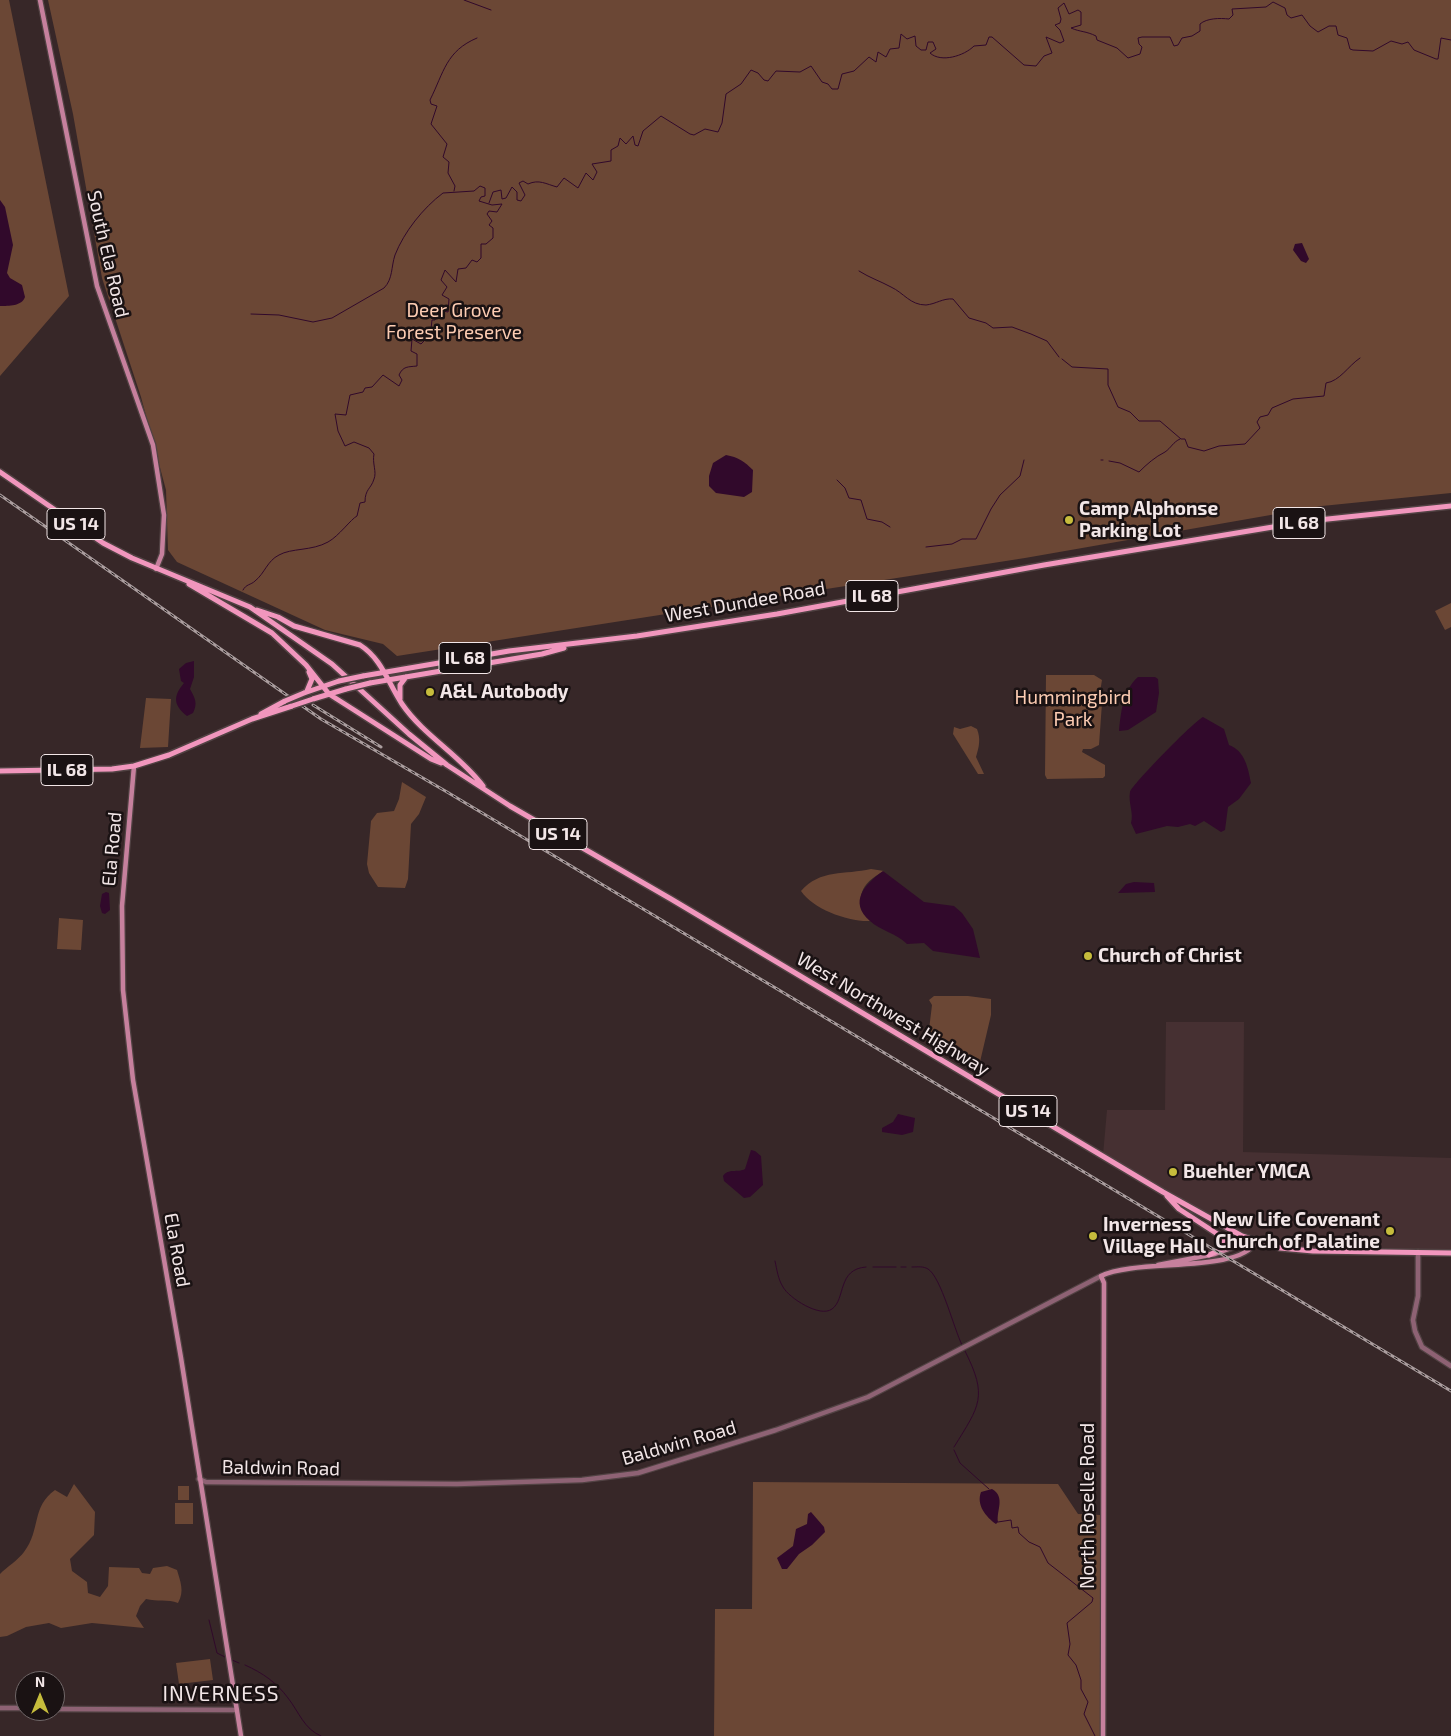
<!DOCTYPE html>
<html>
<head>
<meta charset="utf-8">
<style>
	body { margin:0 }
	#map { position:relative; width:1451px; height:1736px; overflow:hidden; background:#372728; font-family:"Exo 2",sans-serif }
	canvas { display:block }
	.north { position:absolute; left:15px; top:1671px; width:50px; height:50px; box-sizing:border-box; background:#1a1213; border:1px solid #706768; border-radius:50%; rotate:0deg; font-size:14px; font-weight:700; line-height:20px; text-align:center; color:#f2e6e7 }
	.north::after { content:''; display:block; margin:auto; width:18px; height:22px; background:#c6bc3c; clip-path:polygon(50% 0,100% 100%,50% 72%,0 100%) }
</style>
</head>
<body>
<div id="map">
<canvas width="1451" height="1736"></canvas>
<div class="north">N</div>
</div>
<script>
const ctx = document.querySelector('canvas').getContext('2d');
ctx.lineJoin = 'round';
function fill(path, color) {
  ctx.fillStyle = color;
  ctx.fill(path, 'evenodd');
}
function stroke(path, color, width, dash) {
  ctx.strokeStyle = color;
  ctx.lineWidth = width;
  ctx.lineCap = dash ? 'butt' : 'round';
  ctx.setLineDash(dash || []);
  ctx.stroke(path);
}
function label(font, color, halo, rows, align = 'center') {
  ctx.font = font + ' "Exo 2",sans-serif';
  ctx.lineWidth = 5;
  ctx.setLineDash([]);
  ctx.textBaseline = 'middle';
  ctx.strokeStyle = halo;
  ctx.fillStyle = color;
  for (const [text, x, y, turn = 0] of rows) {
    ctx.save();
    ctx.translate(x, y);
    ctx.rotate((+turn || 0) * Math.PI / 180);
    ctx.textAlign = isNaN(turn) ? turn : align;
    if (halo) ctx.strokeText(text, 0, 0);
    ctx.fillText(text, 0, 0);
    ctx.restore();
  }
}
const built = new Path2D(`
	M1166,1022H1244L1243,1152L1451,1158V1253L1294,1250L1242,1236L1103,1155L1107,1110H1165Z`);
const green = new Path2D(`
	M0,0H9L69,296L0,376Z
	M48,0H1451V493L1322,506L1025,558L397,656L383,644L325,630L177,562L168,550L166,490L141,397L102,278L73,114Z
	M1451,603V627L1445,630L1435,611Z
	M1046,675H1094L1102,680L1099,698L1102,703L1099,745L1091,749H1083L1082,752L1105,765V776L1103,778L1047,779L1045,775Z
	M146,698L171,699L168,747L140,748Z
	M971,726L977,729C981,739 979,747 976,757L984,774H978L953,734L954,727L960,729Z
	M402,782L426,797L419,814L411,824L408,879L405,888L378,887L369,873L367,864L371,821L377,813L394,811L399,799Z
	M871,869L884,871C860,884 854,898 870,921C848,922 813,909 801,891C820,869 845,875 871,869Z
	M59,918L83,920L81,950L57,949Z
	M934,996H968L991,999V1015L979,1066H974C964,1050 957,1038 937,1045L928,1038L932,1005L929,1000Z
	M753,1482L1058,1484L1078,1514L1100,1515V1736H714L715,1609H752Z
	M74,1484L95,1512L94,1535L70,1559L72,1571L87,1582L88,1593L100,1597L108,1586L109,1567L139,1568L142,1573L150,1574L153,1568L167,1566L177,1570C180,1581 185,1591 178,1603C168,1599 157,1602 146,1599L140,1606L136,1616L144,1628L92,1623L61,1628L49,1623L26,1627L7,1636L0,1637V1574C7,1567 18,1560 24,1552C41,1530 31,1507 55,1490L67,1497Z
	M178,1486H189V1500H178Z
	M175,1503H193V1524H175Z
	M210,1659L213,1680L179,1684L176,1663Z`);
const water = new Path2D(`
	M0,200L5,207L13,245L7,273L10,278L22,285L25,297C22,306 9,306 0,306Z
	M1302,243L1309,259L1306,263L1301,261L1293,250L1295,244Z
	M726,455C738,457 745,462 753,470L752,492L744,497L716,493L709,486V476L713,463Z
	M194,661V677L190,689C195,698 198,703 193,713L187,716C173,705 173,696 184,683L181,681L179,669L186,663Z
	M1138,677H1155L1158,679L1159,693L1156,712L1128,730L1119,731C1121,712 1123,690 1138,677Z
	M1203,717L1224,729L1229,745C1245,751 1248,768 1251,783L1239,799L1228,807L1225,830L1221,832L1204,821L1195,826L1190,824L1178,827L1167,826L1136,834L1131,823C1134,813 1128,803 1130,792C1131,786 1194,721 1203,717Z
	M883,871L924,902L954,906L962,913L973,929L980,958L933,951L924,943L907,944C896,933 881,931 870,921C848,902 865,884 883,871Z
	M1134,882L1154,883L1155,892L1118,893L1126,884Z
	M106,892L109,893L110,910L105,914L102,913L100,906L102,894Z
	M898,1114L915,1118L913,1132L902,1135L882,1132V1128L893,1122Z
	M751,1150L755,1151L761,1156L763,1185L750,1197L744,1198L724,1181L723,1176C728,1168 738,1173 745,1169Z
	M992,1489C1006,1497 996,1511 998,1522L996,1524C986,1517 976,1505 981,1492Z
	M811,1512L824,1527L825,1532L812,1545L799,1554L787,1569H782L777,1558L793,1546L796,1529L807,1524L808,1514Z`);
const stream = new Path2D(`
	M464,0L491,10
	M454,191L455,186L448,173L449,162L443,157L447,144L431,124L437,106L431,104L430,100C444,72 446,51 477,38
	M489,203L493,192L501,190L502,199L506,198L512,187L517,192V200L521,201L525,195L519,183L523,181L528,184C539,179 546,184 557,187L564,178L578,188L586,173L593,180L597,172L592,164L611,161V150L618,146L620,138L626,144L633,136L635,145L638,146L643,131L661,116L690,134L694,135L705,129L718,132L722,123L726,94L741,84L751,70L758,73L764,80L768,81L776,71L800,72L811,66L822,82L828,84L832,89H838L842,74L854,71L869,57L876,62L878,52L886,57L890,49L899,48L901,34L907,39L915,36L916,46L921,50H926L928,42H933L936,49L930,53C941,63 964,56 974,46L986,45L989,37H992L1024,65L1036,66L1044,56L1052,53L1046,37L1060,43L1064,41L1060,30L1055,25L1060,23L1061,19L1058,8L1064,3L1069,14L1078,10L1081,12V25L1071,28C1080,32 1086,31 1096,36L1097,40L1117,48L1128,58L1140,54L1142,47L1139,44L1138,38L1142,37H1170L1174,46L1178,45L1182,38L1192,36L1200,31V24C1207,18 1220,18 1229,19L1233,15L1232,9L1266,7L1273,2L1285,8L1287,15L1291,18L1302,15L1310,26L1318,32L1329,26H1336L1338,35L1347,38L1350,49L1353,50L1373,51L1391,41L1402,44L1408,42L1414,50L1436,59H1438L1441,38L1451,40
	M859,271C870,278 880,281 891,287C904,293 910,305 926,305C936,304 943,298 953,299L969,318L986,323L993,328L1012,327L1031,334L1047,341L1059,357
	M1062,359L1072,367L1108,369V385L1118,407L1130,412L1139,421H1160L1181,439H1185L1188,447L1204,451L1219,446L1245,444L1260,428L1257,422L1260,417L1268,415L1272,408L1293,399L1324,396L1326,383C1340,381 1348,366 1360,358
	M1101,460H1103
	M1109,461L1120,463L1139,472C1147,464 1155,457 1165,452C1171,448 1173,442 1180,439
	M837,480L845,488L849,498L861,500L867,519L882,522L890,527
	M926,547L952,544L962,539H976L991,509L1000,495L1020,476L1024,460
	M243,590C246,584 251,585 255,581C265,573 267,561 279,555C291,548 312,551 328,542C339,536 351,519 357,516L360,503L365,502C365,489 371,489 374,479C377,472 372,463 374,454L369,448L354,442L345,446L338,431L335,414L346,415L350,395L363,392L365,388L372,387L383,375L399,386L402,380L399,375C403,366 408,367 417,366V354L411,351L412,339L421,344L427,338L426,332L431,329L432,320H435L438,310L448,312L449,299L442,295L447,287L441,280L445,270L456,282L458,269L466,268L472,260L477,262L481,258V244H486L493,238V228L489,225L492,221L487,214L489,211L497,212L502,204L492,205L479,201L481,197L485,196V188L480,186L474,191L443,193C423,208 404,232 395,255C391,267 393,279 384,288L332,318L313,322L279,315L251,314
	M775,1261C777,1270 778,1279 783,1287C789,1298 820,1318 832,1309C846,1299 837,1269 866,1267
	M873,1267H896
	M901,1267H906
	M912,1267C918,1267 923,1266 928,1269C941,1277 954,1329 962,1345
	M954,1447C980,1405 988,1397 965,1351
	M954,1450L960,1463L989,1489
	M998,1522L1011,1520L1012,1528L1018,1527L1019,1533L1029,1542L1040,1547L1048,1563L1093,1598L1092,1602L1067,1623L1070,1644L1068,1655L1076,1665L1081,1680V1689L1088,1702L1084,1714L1095,1736
	M209,1620L217,1653L225,1657
	M232,1660L239,1663
	M245,1665C263,1673 277,1683 288,1698C299,1712 304,1729 321,1736`);
const tertiary = new Path2D(`
	M1418,1252V1296L1413,1320L1415,1331L1422,1347L1451,1366
	M199,1479L206,1482L457,1484L582,1480L638,1473L776,1430L868,1397L1101,1276
	M0,1708H25
	M55,1709L237,1710`);
const secondary = new Path2D(`
	M40,0L97,286L153,445L164,515L162,554L156,569
	M134,766L122,906L123,990L133,1080L181,1358L241,1736
	M1158,1265L1215,1254L1245,1243L1256,1242
	M1103,1736L1104,1283L1101,1276C1136,1258 1238,1274 1256,1242`);
const primary = new Path2D(`
	M0,472L103,543L132,558L250,607L332,664L409,734L447,765L510,806L671,899L1163,1192L1242,1236L1280,1248L1313,1251L1451,1253
	M189,584L272,633L306,665L329,694L431,759L441,763
	M257,610L278,617L294,626L360,645C382,659 388,683 402,704C424,736 460,755 483,786
	M363,676L509,651L637,636L777,614L1044,565L1309,521L1451,506
	M370,683L542,654L564,648
	M307,691L312,679L309,672
	M304,693L339,681
	M313,699L346,689
	M400,699V685L406,677
	M261,714L285,701
	M0,771L112,769L134,766L169,755L252,719L292,706
	M1167,1196L1179,1209L1225,1239L1222,1249L1209,1255`);
const rail = new Path2D(`
	M0,495L321,719L447,792L1451,1391
	M313,705L381,747`);
const primaryBridge = new Path2D(`
	M339,681L363,676
	M346,689L370,683
	M285,701L304,693
	M292,706L313,699`);
const markers = [
	[1069,520,5,"#c6bc3c"],
	[430,692,5,"#c6bc3c"],
	[1088,956,5,"#c6bc3c"],
	[1173,1172,5,"#c6bc3c"],
	[1390,1231,5,"#c6bc3c"],
	[1093,1236,5,"#c6bc3c"]
];
const shields = [
	[1299,523,52],
	[76,524,58],
	[872,596,52],
	[465,658,52],
	[67,770,52],
	[558,834,58],
	[1028,1111,58]
];
const shieldNames = [
	["IL 68",1299,523],
	["US 14",76,524],
	["IL 68",872,596],
	["IL 68",465,658],
	["IL 68",67,770],
	["US 14",558,834],
	["US 14",1028,1111]
];
const streetNames = [
	["South Ela Road",108,254,77],
	["West Dundee Road",745,602,-10],
	["Ela Road",112,849,-85],
	["West Northwest Highway",893,1014,31],
	["Ela Road",177,1250,80],
	["Baldwin Road",679,1443,-16],
	["Baldwin Road",281,1468,1],
	["North Roselle Road",1088,1506,-90]
];
const parkNames = [
	["Deer Grove",454,311],
	["Forest Preserve",454,333],
	["Hummingbird",1073,698],
	["Park",1073,720]
];
const poiNames = [
	["Camp Alphonse",1079,509],
	["Parking Lot",1079,531],
	["A&L Autobody",440,692],
	["Church of Christ",1098,956],
	["Buehler YMCA",1183,1172],
	["New Life Covenant",1380,1220,"right"],
	["Church of Palatine",1380,1242,"right"],
	["Inverness",1103,1225],
	["Village Hall",1103,1247]
];
const quarterNames = [
	["INVERNESS",221,1694]
];
fill(built, '#463032');
fill(green, '#6b4735');
fill(water, '#31092b');
stroke(stream, '#31092b', 1);
stroke(tertiary, '#514243', 7);
stroke(secondary, '#514243', 7);
stroke(primary, '#514243', 8);
stroke(tertiary, '#8e6274', 4.5);
stroke(secondary, '#c6809d', 4.5);
stroke(primary, '#f196bd', 5);
stroke(rail, '#aa9d9e', 3);
stroke(rail, '#1a1213', 1, [4]);
stroke(primaryBridge, '#514243', 8, []);
stroke(primaryBridge, '#f196bd', 5);
for (const [x, y, r, color] of markers) {
  const dot = new Path2D();
  dot.arc(x, y, r, 0, 2 * Math.PI);
  ctx.fillStyle = color;
  ctx.fill(dot);
  stroke(dot, '#1a1213', 2);
}
for (const [x, y, w] of shields) {
  const box = new Path2D();
  box.roundRect(x - w / 2, y - 15.5, w, 31, 4);
  ctx.fillStyle = '#1a1213';
  ctx.fill(box);
  stroke(box, '#f2e6e7', 1);
}
label('bold 18px', '#f2e6e7', null, shieldNames);
label('19px', '#f2e6e7', '#1a1213', streetNames);
label('19px', '#fecdb3', '#1a1213', parkNames);
label('bold 19px', '#f2e6e7', '#1a1213', poiNames, 'left');
ctx.letterSpacing = '1px';
label('21px', '#f2e6e7', '#1a1213', quarterNames);
ctx.letterSpacing = '0px';
</script>
</body>
</html>
